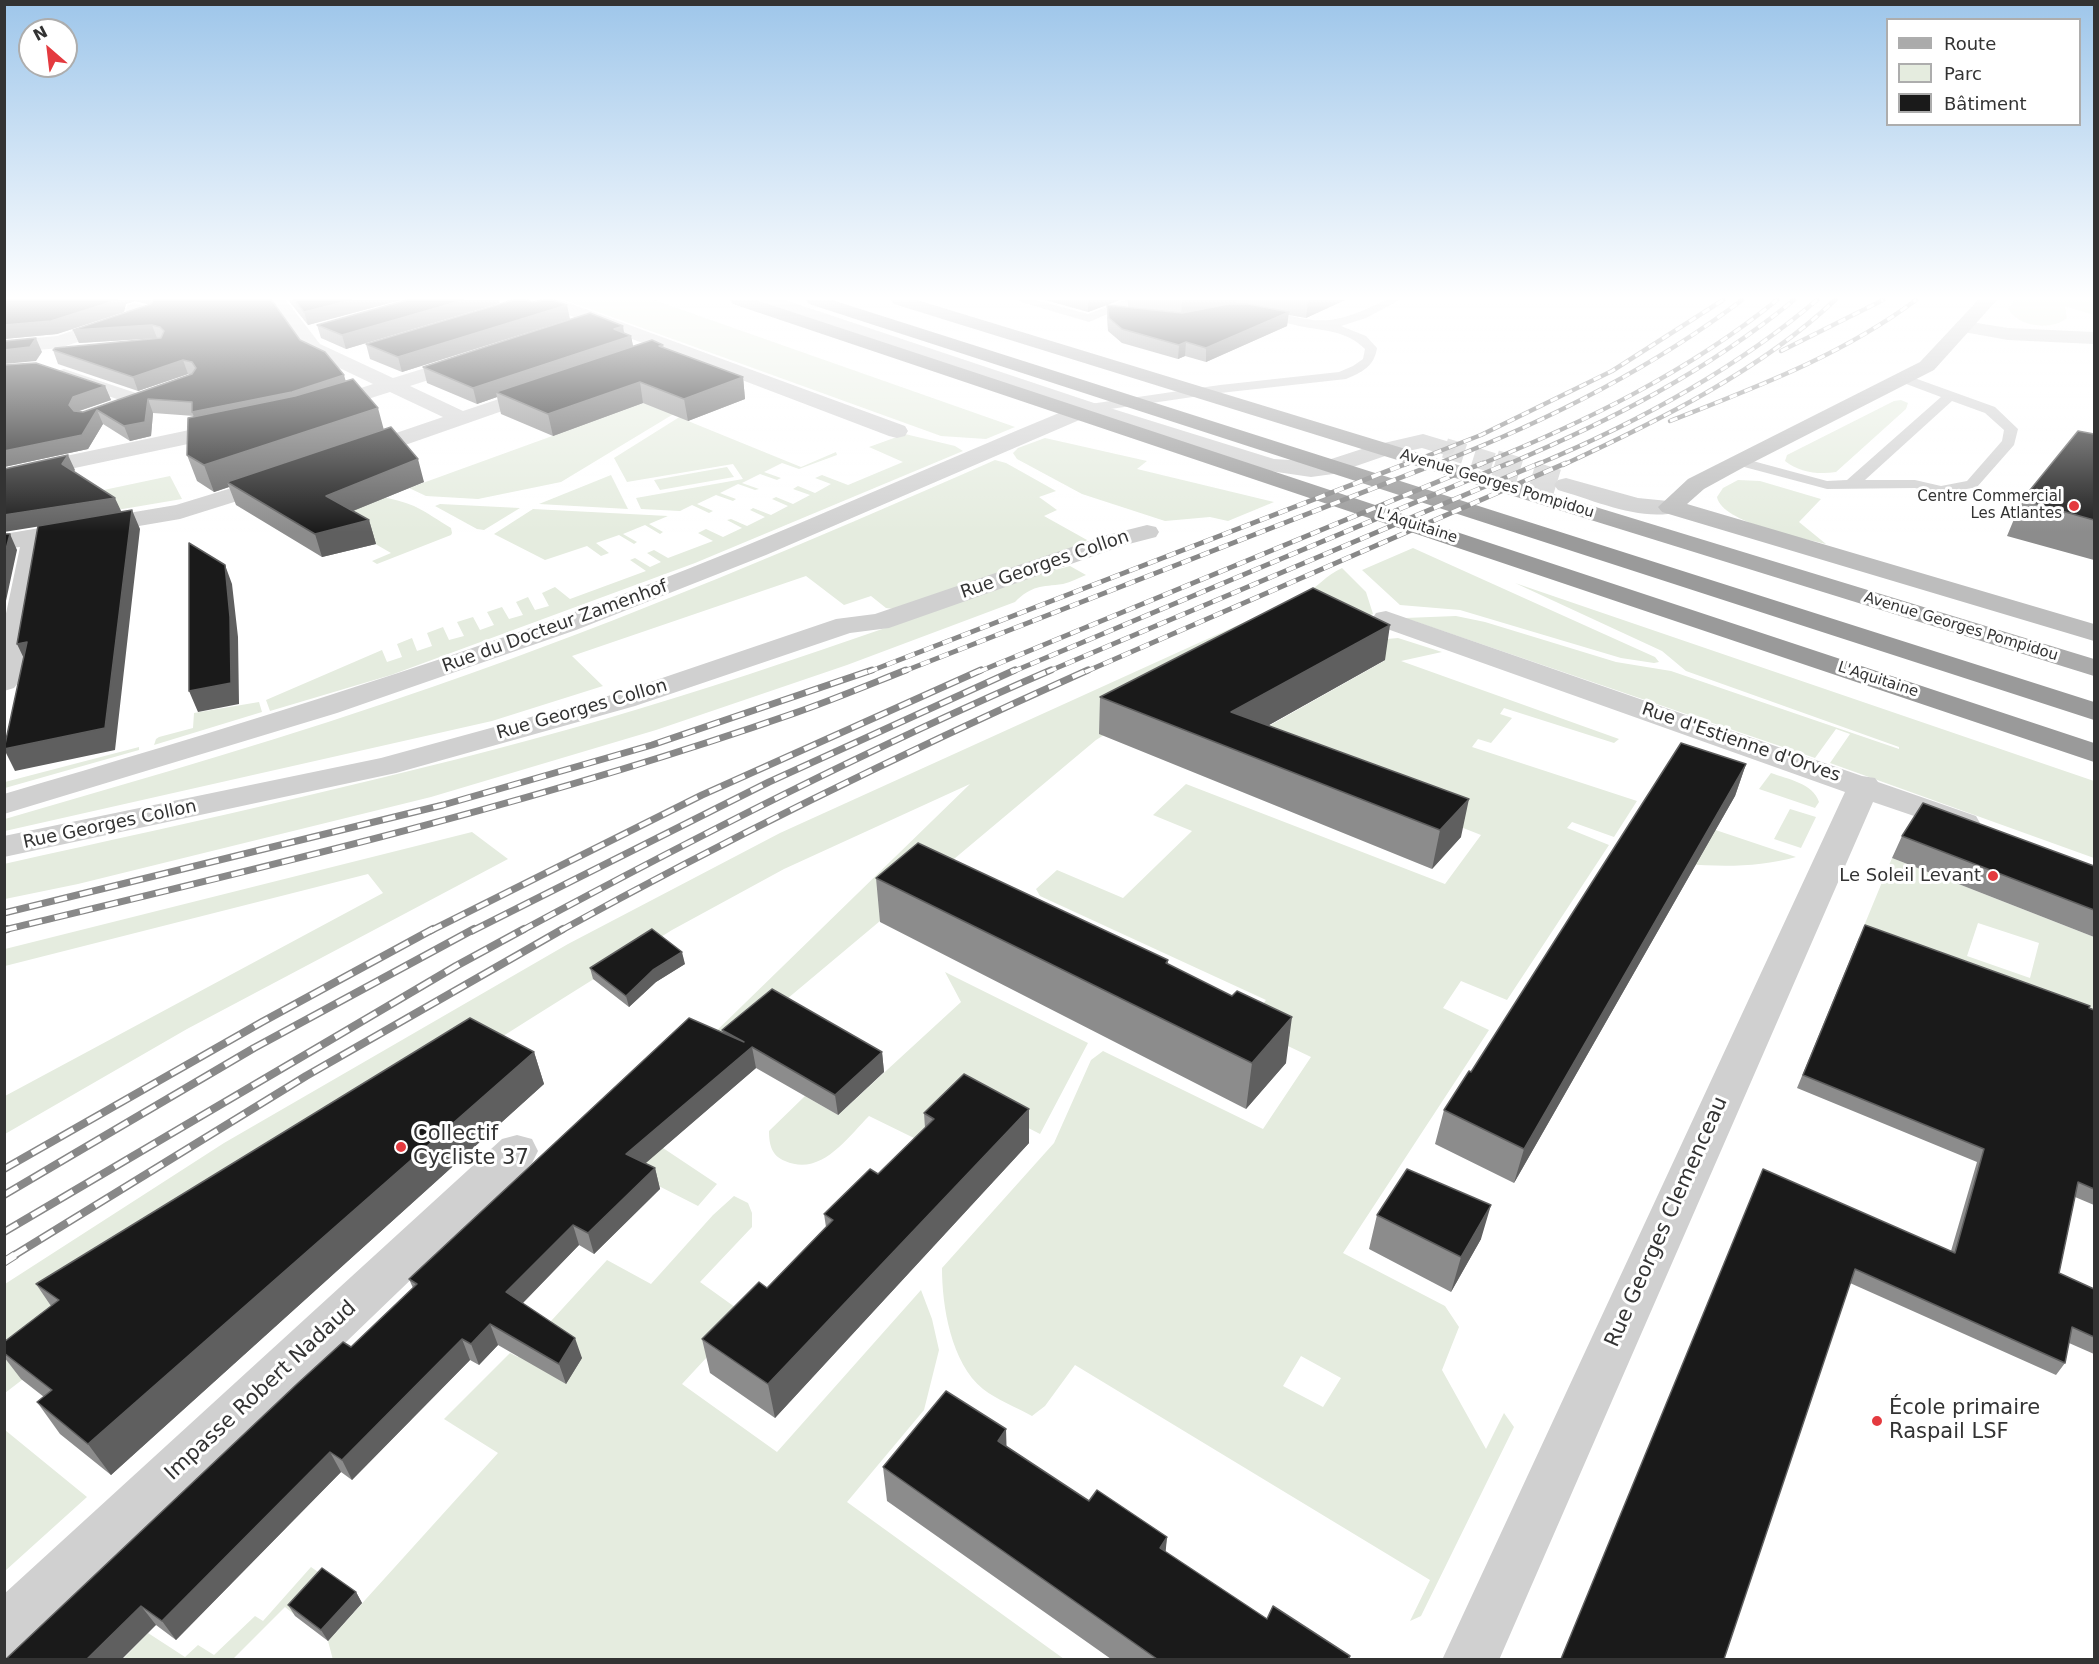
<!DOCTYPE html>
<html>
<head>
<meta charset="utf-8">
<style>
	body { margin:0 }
	#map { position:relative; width:2099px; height:1664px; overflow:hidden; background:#fff; font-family:"DejaVu Sans",sans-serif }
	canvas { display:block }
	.frame { position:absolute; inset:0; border:6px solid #333; pointer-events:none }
	.legend { position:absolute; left:1886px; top:18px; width:195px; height:108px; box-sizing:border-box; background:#fff; border:2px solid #adadad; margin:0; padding:8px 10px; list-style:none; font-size:18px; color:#333 }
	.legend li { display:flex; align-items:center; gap:12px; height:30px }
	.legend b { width:30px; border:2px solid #adadad }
	.north { position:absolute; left:18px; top:18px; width:60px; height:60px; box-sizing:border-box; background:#fff; border:2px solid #adadad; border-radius:50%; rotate:332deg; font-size:16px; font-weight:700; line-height:24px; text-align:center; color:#333 }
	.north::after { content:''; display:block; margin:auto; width:21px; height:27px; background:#e43a3f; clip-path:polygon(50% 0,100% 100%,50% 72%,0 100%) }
</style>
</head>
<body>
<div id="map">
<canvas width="2099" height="1664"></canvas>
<div class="frame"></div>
<ul class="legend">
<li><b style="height:8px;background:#ababab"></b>Route</li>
<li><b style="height:16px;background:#e5ecdf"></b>Parc</li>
<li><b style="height:16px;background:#1a1a1a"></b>Bâtiment</li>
</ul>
<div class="north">N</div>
</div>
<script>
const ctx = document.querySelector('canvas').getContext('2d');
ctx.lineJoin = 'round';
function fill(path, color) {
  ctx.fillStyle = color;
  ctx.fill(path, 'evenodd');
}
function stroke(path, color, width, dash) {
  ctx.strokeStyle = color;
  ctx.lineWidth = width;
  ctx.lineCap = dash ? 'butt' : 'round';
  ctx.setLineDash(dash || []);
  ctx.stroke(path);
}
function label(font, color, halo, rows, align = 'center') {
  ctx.font = font + ' "DejaVu Sans",sans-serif';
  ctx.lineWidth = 6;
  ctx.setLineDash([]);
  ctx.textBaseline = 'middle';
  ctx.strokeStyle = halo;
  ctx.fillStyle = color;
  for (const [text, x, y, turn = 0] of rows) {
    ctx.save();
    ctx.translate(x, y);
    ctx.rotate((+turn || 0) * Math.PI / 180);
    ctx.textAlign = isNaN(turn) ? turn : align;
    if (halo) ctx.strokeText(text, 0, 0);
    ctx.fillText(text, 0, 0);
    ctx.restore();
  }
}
const green = new Path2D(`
	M565,300H654L1015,427L986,439L941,436Z
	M2014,300H2094V315L2065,306L2067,318C2052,331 2018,327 2008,309Z
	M679,390L700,398L561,482L478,499L426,496L409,488Z
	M1901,400L1908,403L1906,409L1836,472C1818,475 1799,472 1785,461L1787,455L1894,401Z
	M705,401L688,421L801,467L836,452L837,455L799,469L782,463L764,472L781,478L777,480L760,474L742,483L759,489L755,490L738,484L720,493L736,499L733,501L716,495L697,504L713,511L709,513L692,505L680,511L641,509L636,498L743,479L733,464L627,482L614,458Z
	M905,434L955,446L963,451L695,563L391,675L270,711L266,700L382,650L387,662L402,657L397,644L412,638L417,651L432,646L427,633L443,627L449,640L464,636L457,622L473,617L480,630L494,625L487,612L502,607L509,619L523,615L516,602L528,597L535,610L549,606L542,593L555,587L570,599L646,571L630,560L635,558L650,567L661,562L647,553L654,550L668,558L713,541L698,533L706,529L723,537L742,528L727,520L731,519L747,526L765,517L750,510L753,508L771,515L788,506L772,499L776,497L793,504L810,495L793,489L798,486L815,493L831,484L815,478L822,475L848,485L903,462L869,447Z
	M1045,438L1147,461L1137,469L1274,502L1228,521L1210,517L1165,521L1082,494L1017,459L1013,453L1018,448Z
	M995,460L1006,463L1056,491L1039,497L1057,510L1044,516L1087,540L1082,545L901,610L886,608L871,596L844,605L806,576L572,656L603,686L492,721L5,831V819C149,777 293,736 435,686C625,620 811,541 995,460Z
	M727,467L734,477L660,490L654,480Z
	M611,475L628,509L539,504Z
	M170,476L182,499L105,512L99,491Z
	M1738,480L1760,481L1821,499L1799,522L1826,544C1802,538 1722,523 1717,497L1723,488Z
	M292,496C333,496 377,490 414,506C427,512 439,521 451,528L452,533L451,535L377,564L372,561L391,553Z
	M440,504L520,508L484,530L477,529L435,506Z
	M533,509L668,516L649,524L663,532L660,534L645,525L623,534L637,542L634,544L619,535L596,543L609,553L601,556L587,546L545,560L494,534Z
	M1413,548L1655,657L1659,662L1654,663L1621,658L1460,610L1400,605L1362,570Z
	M1070,566L1086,575C1078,578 1071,582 1063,584C1041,587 1032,585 1015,602L847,665L656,730L431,797L78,884L5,899L4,864C205,819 407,776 605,719C701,691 796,659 891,626C950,605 1009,581 1070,566Z
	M1342,568L1366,592L1373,614L1157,702L1096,740L633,1128L717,1184L698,1206L592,1152L970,784L784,869L672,930L530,1019L309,1159L5,1393V1284L224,1143L568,944L780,833L1302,596C1317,588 1326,575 1342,568Z
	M1515,583L2094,781V858L1830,763L1850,734L1836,729L1815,758L1405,618L1456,616L1485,622L1616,662L1671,671L1899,749V747L1686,671L1662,651Z
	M1398,638L1442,652L1401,661L1619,739L1614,743L1504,708L1500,714L1512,718L1491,743L1478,739L1472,747L1637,801L1614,837L1572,822L1567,828L1609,845L1507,1000L1461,981L1443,1008L1489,1030L1343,1253L1445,1306L1459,1327L1442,1370L1486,1449L1504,1413L1514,1427L1421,1616L1410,1621L1430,1580L1075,1365L1045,1406L1032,1416C1016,1407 997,1400 983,1389C951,1363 942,1306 942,1268L1054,1143L1091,1060L1103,1051L1263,1129L1311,1057L1246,1026L1266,1000L1040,896L1036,889L1057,870L1123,898L1192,831L1153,815L1186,784L1445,884L1481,835L1420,811L1260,731L1384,661L1387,639ZM1301,1356L1341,1378L1323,1407L1283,1386Z
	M259,702L262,712L154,745L156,739L159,737L193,728L194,713Z
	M139,747V750L5,788V782Z
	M1771,773C1787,779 1813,783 1819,802L1815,808L1759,789Z
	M1647,807L1796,857C1761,867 1722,867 1686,864Z
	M1790,809L1816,817L1801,848L1774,839Z
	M472,832L508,859L187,1029L5,1134V1096L383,893L368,874L5,966V949Z
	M1892,858L2094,937V1025L1859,938ZM1978,923L2039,943L2030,978L1967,956Z
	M945,972L1088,1043L1040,1134L959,1092L914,1138L869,1116C847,1138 821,1177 785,1161C772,1156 769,1145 769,1131L805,1096L838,1115L961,1002Z
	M734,1196L748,1203L752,1213V1227L700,1282L746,1315L682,1384L777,1452L921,1290L932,1319L939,1350L924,1410L847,1502L1064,1659L333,1660L328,1641L498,1453L444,1419L510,1353L518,1357L607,1260L651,1284L713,1215Z
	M5,1430L87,1497L5,1571H4Z
	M311,1567L345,1591L311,1628L285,1607L233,1659L122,1660L148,1633L185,1657L198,1645L214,1655L255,1616L263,1621Z`);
const streetTunnelFar1 = new Path2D(`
	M1445,448L1500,465`);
const streetTunnel = new Path2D(`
	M1495,463L1566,485`);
const lane = new Path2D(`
	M1019,300H1036L1088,314L1125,300H1140L1089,322L1021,302Z
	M1386,300H1400L1366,318L1341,326L1366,336L1377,348C1374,367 1362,372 1346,379L1220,393L1090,412L1083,408L1090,404L1220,385L1339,372L1353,366L1363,359L1365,349C1346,330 1323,331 1299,326C1285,323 1272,319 1258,315L1256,313L1262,309C1322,324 1329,327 1386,300Z
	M1906,375L1995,407L2018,429L2014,445L1977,487L1941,494L1915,488L1827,489L1733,464L1731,461L1738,457L1827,481L1847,480L1941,397L1901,382L1900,379L1901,376ZM1952,401L1985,413L2004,430L2002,441L1967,481L1941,486L1915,480H1865Z`);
const street = new Path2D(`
	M264,300H286L320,344L393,378L461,357H475L478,361L475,365L410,386L463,411L541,385L548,387L551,391L548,395L368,458L360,460L352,458L349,453L352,448L443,417L390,392L330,411L323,413L316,411L312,407L316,403L373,384L306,352L279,313Z
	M537,300H561L905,426L908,431L905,436L897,438L889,436L671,353L631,367H617L614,363L617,359L653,347L540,304Z
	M759,300H785L1097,404L1274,459L1322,462L1371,446L1423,434L1453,443L1456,448L1453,453L1445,455L1422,448L1385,456L1333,474L1311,477L1263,470L1091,415L766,555L576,630L337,713L4,814V794C216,732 427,668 634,590C781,534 925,468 1071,408L762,304Z
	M134,303L154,308L156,312L154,316L60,348L4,353V341L57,336L127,313L125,309L128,305Z
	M1965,321L2008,328L2094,332V344L2008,340L1958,331L1956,327L1958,323Z
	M64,369L145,396L148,400L145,404L138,406L57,379L54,375L57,371Z
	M232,421L240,423L243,428L240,433L4,483V469Z
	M274,475L282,477L286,482L282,487L180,519L45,542L22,678L14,688L4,691V623L20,547L4,549V534L176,505Z
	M1566,478L1638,498L1678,502L1682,507L1678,512C1640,522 1594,500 1558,490L1554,485L1558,480Z
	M1147,525L1156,527L1159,532L1156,537L1125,545L889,628L850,633L635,706L396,773L4,857V836L381,758L615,694L836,619L875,614L1107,535Z
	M1386,611L1862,776L1875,778L1878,782L1976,816L1980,823L1976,830L1964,833L1873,802L1499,1660H1442L1845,792L1376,625L1372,619L1376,613Z
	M517,1135L532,1139L538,1151L532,1163L24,1652L4,1659V1594L502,1139Z`);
const secondary = new Path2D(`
	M1978,300H1997L1934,370L1746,466L1704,489L1687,504L2094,624V641L1662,512L1658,507L1688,479L1920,362Z`);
const primary = new Path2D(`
	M891,300H917L2094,659V676L894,304Z`);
const highway = new Path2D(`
	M730,300H756L2094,743V762L733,304Z
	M806,300H832L2094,702V720L809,304Z`);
const railFar4 = new Path2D(`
	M1781,351L1883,300
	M1670,421C1756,387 1841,356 1916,300
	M1404,465L1481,435L1612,371L1723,300
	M1434,465C1543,423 1648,371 1742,300
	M1479,465C1585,422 1688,372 1777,300
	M1506,465C1612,420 1704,373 1794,300
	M1536,465C1637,423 1734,370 1817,300
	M1563,465C1656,422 1760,371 1835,300`);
const railFar3 = new Path2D(`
	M868,672L1408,463
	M902,672L1438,463
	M978,672L1483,463
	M1012,672L1509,463
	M1047,672L1540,463
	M1085,672L1566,463`);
const railFar2 = new Path2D(`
	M4,913L443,805L652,745L872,670
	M4,930C269,866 534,804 792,714C830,701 868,685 906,670
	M430,931L702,795L981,670
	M472,931L769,782L1015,670
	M521,931C694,838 870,748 1051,670
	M560,931C732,836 909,750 1088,670`);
const railFar1 = new Path2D(`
	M4,930L7,929
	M4,1169L262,1022L433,929
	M4,1195L254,1048L474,929
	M4,1232L456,966L524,929
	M13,1256L306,1076L563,929`);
const rail = new Path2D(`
	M4,1262L15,1255`);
const wall = new Path2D(`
	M4,300H271L300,340L346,381L424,482L353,511L369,520L376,544L322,557L236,505L229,487L214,492L197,481L187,455L194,416L153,413L151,436L130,441L103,424L88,449L4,467V365L105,386L111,400L79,411L83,412L191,374H188L138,391L58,364L53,350L158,338L79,343L73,330L150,305L135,301L126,304L124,312L57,334L4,339Z
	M288,300H401L308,325Z
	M1045,300H1120L1088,312Z
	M1128,300H1345L1306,318L1288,315L1287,326L1206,362L1185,356L1178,359L1122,343L1108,331L1107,318V305L1128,307Z
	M500,303L346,349L321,338L317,325Z
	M570,319L402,372L370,359L366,344Z
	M624,333L631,336L633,346L663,345L664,348L743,377L745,399L688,421L643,403L553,436L501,414L497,397L477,404L427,383L423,367Z
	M2094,434V560L2007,536L2022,500Z
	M1385,660L1269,725L1461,837L1432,869L1099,734L1100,697Z
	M1746,764L1735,796L1514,1183L1435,1144L1444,1110L1471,1072Z
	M1902,836L2094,866V937L1892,858Z
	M876,878L1168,960V964L1286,1063L1246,1109L880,922Z
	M1859,938L2094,1010V1205L2075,1197L2059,1273L2094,1289V1354L2069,1343L2065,1363L2056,1375L1850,1283L1724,1659H1561L1758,1182L1951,1251L1977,1162L1797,1088Z
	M685,964L656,982L629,1007L593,979L590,968Z
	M722,1030L882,1052L884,1072L838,1115L756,1068L645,1163L655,1168L660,1189L594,1254L579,1245L523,1303L582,1358L566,1384L498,1345L479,1365L470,1360L352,1480L341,1472L176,1640L156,1625L6,1659L351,1347L413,1288L409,1279L723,1033Z
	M534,1052L544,1084L111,1475L60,1434L37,1402L44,1397L21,1379L4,1357V1342L51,1306L36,1284Z
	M924,1113L1029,1143L775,1418L710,1373L702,1339L767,1288L826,1227L824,1214L878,1174L925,1128Z
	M1377,1215L1481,1239L1451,1292L1369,1249Z
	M1006,1446L1089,1501L1167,1537L1165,1552L1267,1619L1350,1656L1349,1659H1111L887,1501L883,1467Z
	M356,1592L362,1603L328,1641L295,1616L288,1605Z`);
const shadedWall = new Path2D(`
	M117,300H134L135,301L126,304L124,312L57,334L4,339V325Z
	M351,300H401L308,325L304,312Z
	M464,300H499L500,303L346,349L342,335Z
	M1088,300H1120L1088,312Z
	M1182,300H1236L1235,305L1181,314Z
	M1308,300H1345L1306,318Z
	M567,305L570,319L402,372L398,357Z
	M1289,312L1287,326L1206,362V348Z
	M152,325L157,338L79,343L73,330Z
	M623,326L625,338L631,336L634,351L496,392L497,397L477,404L473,388Z
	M36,338L42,352L36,361L4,364V350Z
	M1186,342L1185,356L1178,359L1179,345Z
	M183,360L188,374L138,391L133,377Z
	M344,375L348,389L198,426L192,412Z
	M743,377L745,399L688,421L684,399Z
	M640,382L643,403L553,436L548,414Z
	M105,386L111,400L79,411L75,419L69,405L73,397Z
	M148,399L153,413L151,436L130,441L124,426Z
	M378,408L385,434L227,482L229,487L214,492L204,465Z
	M97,410L103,424L88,449L4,467V451Z
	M68,455L75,470L69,479L62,464Z
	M418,459L424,482L333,519L326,496Z
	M115,498L122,513L4,532V515Z
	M132,510L140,529L115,750L15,771L4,749Z
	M369,520L376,544L322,557L315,534Z
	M10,534L17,550L4,610V557Z
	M225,565L232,584L238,637L239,704L198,712L189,691Z
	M1390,625L1385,660L1228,748L1231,712Z
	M27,642V665L17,644Z
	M1746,764L1735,796L1514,1183L1524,1149Z
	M1469,799L1461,837L1432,869L1440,830Z
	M682,952L685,964L656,982L629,1007L626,996L653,970Z
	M1292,1017L1286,1063L1246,1109L1252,1063Z
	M752,1047L756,1068L632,1175L626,1154Z
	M534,1052L544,1084L111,1475L88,1444Z
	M882,1052L884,1072L838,1115L835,1095Z
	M1029,1109V1143L775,1418L768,1384Z
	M655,1168L660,1189L594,1254L588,1233Z
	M1491,1205L1481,1239L1451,1292L1461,1257Z
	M573,1225L579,1245L513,1313L506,1292Z
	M490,1324L498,1345L479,1365L471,1344Z
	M575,1338L582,1358L566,1384L559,1364Z
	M462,1339L470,1360L352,1480L342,1460Z
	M1006,1429L1007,1462L998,1441Z
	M330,1452L341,1472L176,1640L162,1621Z
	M1167,1537L1164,1569L1160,1548Z
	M356,1592L362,1603L328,1641L321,1630Z
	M141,1606L156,1625L122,1659H87Z`);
const building = new Path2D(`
	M4,300H117L51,321L4,325Z
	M153,300H271L273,302L300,340L325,352L344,375L292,392L192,412V402L148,399L145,422L124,426L97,410L82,435L4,451V365L36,363L105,386L73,397L69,405L74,411L83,412L192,374L196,368L192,362L183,360L133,377L53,350L55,348L161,338L164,331L160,327L152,325L73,330L151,304Z
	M294,300H351L304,312Z
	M407,300H464L342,335L317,325Z
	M513,300H526L534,302L543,300H553L567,305L398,357L366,344Z
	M1229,304H1248L1289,312L1206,348L1186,342L1179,345L1122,329L1109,318L1107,305L1182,313Z
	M590,313L623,326L614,329L631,336L473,388L423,367Z
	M36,338L30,347L4,350V341Z
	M652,340L663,345L659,346L743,377L684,399L640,382L548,414L496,392Z
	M353,379L378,408L204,465L187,455L188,418L295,396Z
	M391,427L418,459L326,496L369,520L315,534L227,482Z
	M2078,431L2094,434V520L2022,500Z
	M68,455L62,464L115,498L4,515V469Z
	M132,510L105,728L4,749L27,642L17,644L38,526Z
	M4,534H10L4,557Z
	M189,543L225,565L230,617L231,683L189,691Z
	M1313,588L1390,625L1231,712L1469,799L1440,830L1100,697Z
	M1681,743L1746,764L1524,1149L1444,1110L1469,1071L1471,1072Z
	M1923,803L2094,866V910L1902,836Z
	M918,843L1168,960L1166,963L1232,996L1237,991L1292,1017L1252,1063L876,878Z
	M1865,925L2090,1006L2089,1008L2094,1010V1189L2078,1182L2059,1273L2094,1289V1337L2072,1327L2065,1363L1855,1269L1724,1659H1561L1763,1169L1955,1253L1984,1149L1803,1075Z
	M652,929L682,952L653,970L626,996L590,968Z
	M772,989L882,1052L835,1095L752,1047L626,1154L655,1168L588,1233L573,1225L506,1292L575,1338L559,1364L490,1324L471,1344L462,1339L342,1460L330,1452L162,1621L141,1606L87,1659H6L297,1384L343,1342L351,1347L417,1284L409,1279L689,1018L744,1042L722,1030Z
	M470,1018L534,1052L88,1444L37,1402L52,1390L4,1353V1342L59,1300L36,1284Z
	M964,1074L1029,1109L768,1384L702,1339L759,1282L767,1288L833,1220L824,1214L870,1169L878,1174L934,1119L924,1113Z
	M1407,1169L1491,1205L1461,1257L1377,1215Z
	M946,1391L1006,1429L998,1441L1089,1501L1097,1490L1167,1537L1160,1548L1267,1619L1273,1606L1350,1656L1348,1659H1157L883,1467Z
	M322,1568L356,1592L321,1630L288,1605Z`);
const markers = [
	[2074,506,6,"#e43a3f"],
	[1993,876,6,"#e43a3f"],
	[401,1147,6,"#e43a3f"],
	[1877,1421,6,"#e43a3f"]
];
const farStreetnames = [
	["Avenue Georges Pompidou",1497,484,17],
	["L'Aquitaine",1417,526,18],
	["Avenue Georges Pompidou",1961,627,17],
	["L'Aquitaine",1878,680,18]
];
const farPoinames = [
	["Centre Commercial",2062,497],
	["Les Atlantes",2062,514]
];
const streetNames = [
	["Rue Georges Collon",1045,565,-19],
	["Rue du Docteur Zamenhof",555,627,-20],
	["Rue Georges Collon",582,710,-16],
	["Rue d'Estienne d'Orves",1741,743,19],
	["Rue Georges Collon",110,825,-12]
];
const poiNames = [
	["Le Soleil Levant",1981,876]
];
const nearPoinames = [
	["Collectif",413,1135],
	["Cycliste 37",413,1159],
	["École primaire",1889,1409],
	["Raspail LSF",1889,1433]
];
const nearStreetnames = [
	["Rue Georges Clemenceau",1667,1222,-66],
	["Impasse Robert Nadaud",261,1391,-43]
];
fill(green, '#e5ecdf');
stroke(streetTunnelFar1, '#d6d6d6', 20, [20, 10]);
stroke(streetTunnel, '#d6d6d6', 26, [26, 13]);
fill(lane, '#d0d0d0');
fill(street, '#d0d0d0');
fill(secondary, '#bdbdbd');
fill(primary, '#ababab');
fill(highway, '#9a9a9a');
stroke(railFar4, '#888', 4.5);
stroke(railFar3, '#888', 5);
stroke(railFar2, '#888', 7);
stroke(railFar1, '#888', 8);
stroke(rail, '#888', 9);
stroke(railFar4, '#fff', 3, [8]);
stroke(railFar3, '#fff', 4, [10]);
stroke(railFar2, '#fff', 4.5, [13]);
stroke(railFar1, '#fff', 5, [16]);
stroke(rail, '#fff', 7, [20]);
fill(wall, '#8c8c8c');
fill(shadedWall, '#5f5f5f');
fill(building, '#1a1a1a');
stroke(building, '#5f5f5f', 1.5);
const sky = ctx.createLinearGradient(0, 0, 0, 532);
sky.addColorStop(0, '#9ec6ea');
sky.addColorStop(0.56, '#fff');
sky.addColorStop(1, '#ffffff00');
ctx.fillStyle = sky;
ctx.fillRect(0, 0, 2099, 532);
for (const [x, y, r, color] of markers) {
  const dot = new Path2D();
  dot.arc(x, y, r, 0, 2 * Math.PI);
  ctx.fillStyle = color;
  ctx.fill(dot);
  stroke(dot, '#fff', 2);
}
label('15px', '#333', '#fff', farStreetnames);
label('15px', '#333', '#fff', farPoinames, 'right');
label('18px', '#333', '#fff', streetNames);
label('18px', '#333', '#fff', poiNames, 'right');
label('21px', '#333', '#fff', nearPoinames, 'left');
label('21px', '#333', '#fff', nearStreetnames);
</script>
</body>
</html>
